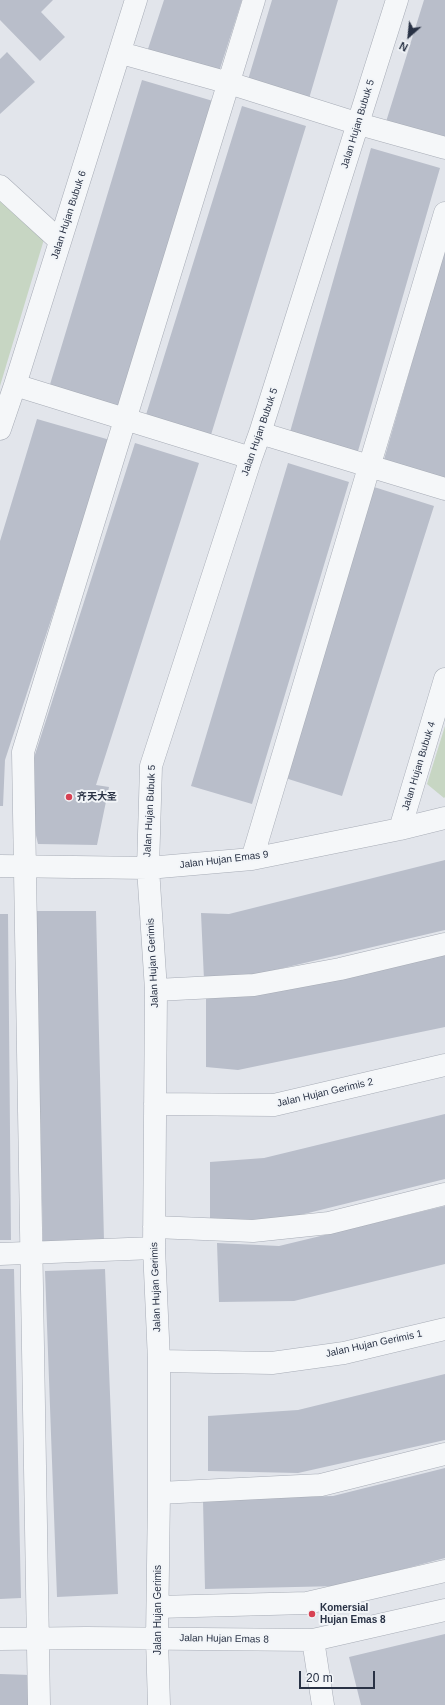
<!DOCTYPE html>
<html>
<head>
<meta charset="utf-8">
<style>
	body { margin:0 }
	#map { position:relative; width:445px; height:1705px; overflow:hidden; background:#e2e5eb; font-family:Arial,sans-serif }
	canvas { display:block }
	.north { position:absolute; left:389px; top:16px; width:40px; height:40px; -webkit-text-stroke:3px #f2f5f8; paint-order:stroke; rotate:207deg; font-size:11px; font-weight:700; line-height:16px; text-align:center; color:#293245 }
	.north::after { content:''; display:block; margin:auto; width:14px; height:18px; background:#293245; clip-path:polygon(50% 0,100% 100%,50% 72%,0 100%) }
	.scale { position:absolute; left:299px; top:1671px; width:76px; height:18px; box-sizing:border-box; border:2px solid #293245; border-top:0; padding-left:5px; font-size:12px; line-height:14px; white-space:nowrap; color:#293245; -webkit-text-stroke:3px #f2f5f8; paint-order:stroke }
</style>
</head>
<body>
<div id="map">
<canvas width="445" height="1705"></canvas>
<div class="north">N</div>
<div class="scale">20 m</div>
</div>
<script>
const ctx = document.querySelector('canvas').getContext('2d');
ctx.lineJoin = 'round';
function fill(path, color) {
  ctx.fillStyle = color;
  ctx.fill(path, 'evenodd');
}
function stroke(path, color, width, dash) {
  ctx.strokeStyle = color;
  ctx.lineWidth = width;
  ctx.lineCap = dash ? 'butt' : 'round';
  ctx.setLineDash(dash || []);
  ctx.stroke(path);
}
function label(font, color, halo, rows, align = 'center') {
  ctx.font = font + ' Arial,"Noto Sans SC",sans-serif';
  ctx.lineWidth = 4;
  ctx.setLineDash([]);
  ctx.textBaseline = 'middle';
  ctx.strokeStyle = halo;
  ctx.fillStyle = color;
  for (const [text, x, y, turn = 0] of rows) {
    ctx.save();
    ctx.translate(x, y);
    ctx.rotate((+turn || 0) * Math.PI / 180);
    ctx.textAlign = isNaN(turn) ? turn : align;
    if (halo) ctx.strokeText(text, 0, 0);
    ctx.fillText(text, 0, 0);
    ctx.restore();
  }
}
const green = new Path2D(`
	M0,189L45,236L0,386Z
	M445,726V797L444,798L427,784Z`);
const building = new Path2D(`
	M0,0H53L41,12L65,37L40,61L0,20Z
	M164,0H242L218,75L147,52Z
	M272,0H338L308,102L247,83Z
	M424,0H445V144L385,125Z
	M7,52L35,82L0,114V59Z
	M142,80L213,101L118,413L48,391Z
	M242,106L306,126L210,438L145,418Z
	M371,148L440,168L356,458L288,439Z
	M445,248V481L383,463Z
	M37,419L110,440L5,760L3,806H0V541Z
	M135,443L199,463L96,785L109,787L97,845L38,844L29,806L32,764Z
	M288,463L349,482L252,804L191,786Z
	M374,487L434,506L342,796L282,777Z
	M445,860V930L232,980H204L201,913L229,914Z
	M35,911H96L104,1241L43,1242Z
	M0,914H8L11,1240H0Z
	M445,951V1027L238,1070L206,1067V997Z
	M445,1114V1179L268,1223L210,1222V1162L264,1158Z
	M445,1206V1264L294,1301L219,1302L217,1243L279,1246Z
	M0,1269H14L21,1598L0,1599Z
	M105,1269L118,1594L57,1597L45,1271Z
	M445,1374V1440L298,1473L208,1471V1416L298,1410Z
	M445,1468V1558L340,1586L205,1589L203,1500L333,1496Z
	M445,1634V1705H361L349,1657Z
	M0,1674L30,1675V1705H0Z`);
const minor = new Path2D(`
	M121,53L229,83L359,124L445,148
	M0,186L60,241
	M15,385L251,458
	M0,429L15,385L136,0
	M260,433L445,489
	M400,829L445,679
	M252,859L445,213
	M0,866L148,868L252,859L400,829L445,818
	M156,990L254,985L340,969L445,944
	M155,1104L274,1105L445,1065
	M154,1227L253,1231L329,1223L445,1194
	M0,1254L154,1248
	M159,1361L272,1363L344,1353L445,1329
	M159,1493L321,1485L445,1454
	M158,1607L307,1603L445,1571
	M0,1639L86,1638L313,1640L445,1610
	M313,1640L323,1705
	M39,1705L23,752L254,0
	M159,1705L157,1639L159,1493V1361L154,1248L156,990L148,868L151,766L251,458L260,433L397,0`);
const markers = [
	[69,797,4,"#d74153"],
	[312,1614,4,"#d74153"]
];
const streetNames = [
	["Jalan Hujan Bubuk 5",358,124,-73],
	["Jalan Hujan Bubuk 6",69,215,-72],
	["Jalan Hujan Bubuk 5",260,432,-71],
	["Jalan Hujan Bubuk 4",419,766,-73],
	["Jalan Hujan Bubuk 5",150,811,-87],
	["Jalan Hujan Emas 9",224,860,-7],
	["Jalan Hujan Gerimis",153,963,-93],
	["Jalan Hujan Gerimis 2",325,1093,-13],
	["Jalan Hujan Gerimis",156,1287,-92],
	["Jalan Hujan Gerimis 1",374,1344,-12],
	["Jalan Hujan Gerimis",158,1610,-90],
	["Jalan Hujan Emas 8",224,1639,1]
];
const poiNames = [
	["齐天大圣",77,797],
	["Komersial",320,1608],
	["Hujan Emas 8",320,1620]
];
fill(green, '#c7d6c3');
fill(building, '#b9beca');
stroke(minor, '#a7acb6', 23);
stroke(minor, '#f5f7f9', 22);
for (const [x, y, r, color] of markers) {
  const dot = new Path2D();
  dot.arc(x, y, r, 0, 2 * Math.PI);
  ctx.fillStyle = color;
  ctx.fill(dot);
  stroke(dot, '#f2f5f8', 1.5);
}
label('10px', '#293245', '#f2f5f8', streetNames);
label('bold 10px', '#293245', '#f2f5f8', poiNames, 'left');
</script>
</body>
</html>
